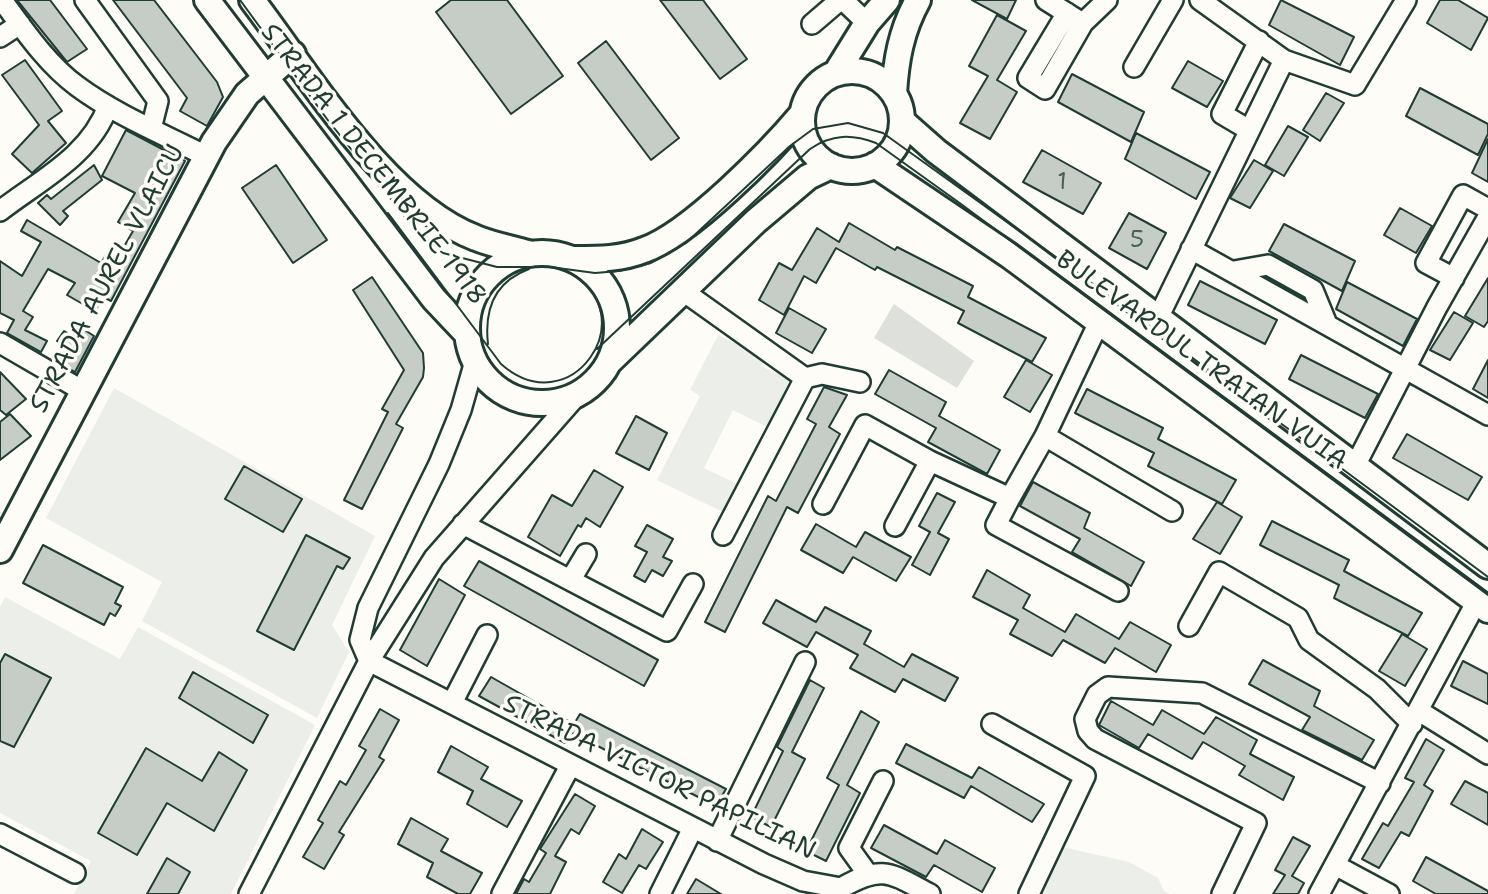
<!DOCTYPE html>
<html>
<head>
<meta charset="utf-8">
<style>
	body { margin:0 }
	canvas { display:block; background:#fdfcf7 }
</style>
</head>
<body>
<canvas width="1488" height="894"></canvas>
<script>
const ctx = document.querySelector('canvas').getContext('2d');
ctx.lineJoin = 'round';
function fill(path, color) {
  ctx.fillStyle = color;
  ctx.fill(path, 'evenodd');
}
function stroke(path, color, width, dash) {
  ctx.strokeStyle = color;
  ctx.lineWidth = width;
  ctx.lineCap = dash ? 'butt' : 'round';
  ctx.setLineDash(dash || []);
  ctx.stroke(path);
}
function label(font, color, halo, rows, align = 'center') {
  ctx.font = font + ' "Shantell Sans",sans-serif';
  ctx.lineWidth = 7;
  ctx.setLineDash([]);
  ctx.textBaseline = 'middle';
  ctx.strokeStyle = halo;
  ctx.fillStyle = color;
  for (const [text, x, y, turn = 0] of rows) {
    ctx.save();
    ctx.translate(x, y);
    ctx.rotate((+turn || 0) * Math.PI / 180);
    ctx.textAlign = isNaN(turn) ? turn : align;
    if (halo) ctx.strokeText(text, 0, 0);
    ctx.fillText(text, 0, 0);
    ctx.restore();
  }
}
const built = new Path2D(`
	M718,335L765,358L761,366L790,380L767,427L733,410L704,468L741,486L727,514L657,480L700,396L690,390Z
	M114,388L375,536L332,625L349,652L317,718L142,621L162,582L46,518Z
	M5,597L120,659L138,627L315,725L231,894H74L91,861L0,813V607Z
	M1062,847L1129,862L1158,878L1164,891L1170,894H1037Z`);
const green = new Path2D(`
	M894,304L974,361L957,388L874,338Z`);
const building = new Path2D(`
	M17,0H50L87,49L67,62Z
	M113,0H154L217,82L223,97L207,126L180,111L187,98Z
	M451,0H507L563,76L511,114L436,12Z
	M660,0H703L747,59L720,79Z
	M972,0H1016L1007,19Z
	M1281,0L1354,37L1340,65L1269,25Z
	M1440,0H1458L1488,18L1471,50L1427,23Z
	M997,15L1026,31L997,80L1017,92L990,139L960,123L988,76L969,66Z
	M606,41L679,138L651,160L578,63Z
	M25,60L62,111L48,121L66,143L32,173L12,154L39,125L2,75Z
	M1188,61L1223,81L1207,107L1172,88Z
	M1072,74L1144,112L1131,142L1058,102Z
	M1420,88L1488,124V134L1478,155L1406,116Z
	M1326,93L1344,103L1320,141L1303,130Z
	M1288,126L1308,137L1284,176L1265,165Z
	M126,130L185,161L111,301L103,297L95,311L67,295L75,283L48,269L23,311L33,317L25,330L47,341L41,352L7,333L14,320L0,313V261L22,276L41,242L21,231L27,220L101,263L112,245L122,250L133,231L118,222L135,193L102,176Z
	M1136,133L1210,172L1196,199L1125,159Z
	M1488,139V182L1472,173Z
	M1042,150L1101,183L1083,214L1023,182Z
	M1254,160L1273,171L1250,208L1230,198Z
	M94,165L102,180L63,211L68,216L60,225L38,203L47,195L51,199Z
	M276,165L327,240L293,263L242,188Z
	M1400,208L1432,226L1416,253L1384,235Z
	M1129,213L1166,233L1147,269L1109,248Z
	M849,223L895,250L897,247L973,286L968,297L1046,338L1032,362L958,323L964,311L877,267L875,270L836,248L816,283L804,276L784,315L759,300L779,263L792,270L817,228L839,242Z
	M1284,224L1355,261L1342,291L1269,251Z
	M372,277L423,353L424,368L423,377L396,424L403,428L362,509L344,500L388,412L382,409L404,370L353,290Z
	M1488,278V321L1484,327L1465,316Z
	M1200,281L1277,320L1265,344L1188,305Z
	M1347,282L1417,319L1403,346L1336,309Z
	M789,308L826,329L812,353L776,333Z
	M1454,312L1473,323L1450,360L1430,350Z
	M77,325L94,336L75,372L63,365L72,350L57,341L64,331L71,335Z
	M1301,355L1378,394L1365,418L1289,379Z
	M1026,360L1052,375L1030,412L1004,397Z
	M1488,360V398L1473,389Z
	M889,370L946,402L939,416L1000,450L987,474L928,442L936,428L875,394Z
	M0,372L26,399L6,415L0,410Z
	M824,387L847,395L829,427L840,434L798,513L787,507L725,632L705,622L768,496L776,501L816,424L807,419Z
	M1087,389L1163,428L1158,439L1236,480L1222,504L1148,466L1154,453L1075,413Z
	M10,414L31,436L0,460V422Z
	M636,416L667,433L649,470L616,453Z
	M1407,434L1482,477L1468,500L1393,458Z
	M244,466L302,499L283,532L225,499Z
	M594,470L623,487L600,527L586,518L581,527L578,525L560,556L528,537L552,495L572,506Z
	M1033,482L1090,513L1084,528L1144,562L1131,586L1072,552L1080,539L1020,506Z
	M937,493L955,502L938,533L949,539L930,575L912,565L930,532L919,526Z
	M1217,502L1242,517L1220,554L1193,539Z
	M1272,521L1349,560L1344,571L1422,613L1408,636L1334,598L1339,585L1260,545Z
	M816,524L856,547L865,532L911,557L896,581L853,557L843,573L801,550Z
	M647,525L673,539L663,557L672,561L663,576L652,570L645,582L634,576L647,552L635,546Z
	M306,535L350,558L343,569L337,566L294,650L257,631Z
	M43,545L123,587L115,603L121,606L115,616L110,613L104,625L23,583Z
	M479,561L658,660L644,686L464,586Z
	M987,570L1030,595L1023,608L1065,632L1076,614L1119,639L1130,622L1171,645L1156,672L1115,648L1105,663L1063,640L1052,656L1010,634L1018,620L973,597Z
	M439,579L465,595L427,666L400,650Z
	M776,600L816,622L825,607L871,631L864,644L904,667L912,654L958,678L945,701L903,679L895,692L850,668L858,655L816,632L807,647L763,623Z
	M1402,634L1427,649L1405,686L1379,671Z
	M5,654L51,678L14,747L0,741V663Z
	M1263,660L1320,691L1314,706L1374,740L1362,760L1302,730L1310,717L1249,684Z
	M1463,661L1488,674V704L1451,686Z
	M193,672L268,715L253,743L179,698Z
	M491,677L574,724L580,714L726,789L716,806L572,733L565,743L479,696Z
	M810,680L824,688L792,752L805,759L771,827L751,817L783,751L777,747Z
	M1111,701L1153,725L1162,710L1204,734L1216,717L1257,740L1250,754L1294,777L1283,800L1239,775L1245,766L1203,742L1192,759L1148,734L1139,748L1099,725Z
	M380,709L399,720L379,757L384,760L339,832L344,835L324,869L303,857L323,823L318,820L340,781L346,785L366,750L359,746Z
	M861,711L879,722L847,785L860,793L826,861L806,851L839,785L827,778Z
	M1426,739L1444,750L1424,785L1433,791L1409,836L1401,832L1379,868L1362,859L1383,823L1388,826L1414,782L1405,778Z
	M906,744L972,778L979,767L1044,804L1032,822L971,786L964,798L896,763Z
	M451,746L488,767L481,779L522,801L507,827L467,804L473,791L438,772Z
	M146,748L202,781L219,752L247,770L214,831L167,803L137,855L98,833Z
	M1465,781L1488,793V825L1451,804Z
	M575,794L595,806L579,834L571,829L555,856L566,862L550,894H516L524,879L529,882L546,853L540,849Z
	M411,818L448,839L441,851L482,873L470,894H458L427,877L433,863L398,844Z
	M884,825L937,854L945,840L995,868L982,892L934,865L926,877L871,848Z
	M642,829L663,842L646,869L639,865L622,893L603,882L619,854L626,859Z
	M1293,837L1310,846L1292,876L1304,883L1298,894H1273L1285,875L1275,870Z
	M1426,857L1488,891V894H1436L1413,881Z
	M167,858L190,872L178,894H147Z
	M696,879L721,894H687Z`);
const minor = new Path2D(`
	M2,0C24,30 47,64 77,86C116,115 163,134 206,156
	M85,0L158,101L151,129
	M843,0L867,23
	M1046,0L1076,19
	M1067,13L1028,78L1045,89L1083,23L1107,0
	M812,24L840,0
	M0,37L20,24
	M1284,60L1355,85L1406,0
	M1134,67L1173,0
	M1249,130L1222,114L1259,41
	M0,211C40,180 90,156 108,106
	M1191,249L1488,415
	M1234,271L1268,265L1313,290L1327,324
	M1454,278L1426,263L1463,195L1488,209
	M683,291L805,378L723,535
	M1158,318L1284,60L1200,0
	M0,343L83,391
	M805,378L822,374L860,382
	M1045,436L1172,511
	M1355,466L1437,307L1488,217
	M1010,498L996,525L1118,591
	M823,504L865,425L930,461L1010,498L1045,436L1099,322
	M463,524L667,631L693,584
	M895,526L930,461
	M571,579L586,554
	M1189,626L1219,572L1298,618L1309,640L1377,689L1412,724
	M369,661L764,864L803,881L841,888C883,864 890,873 930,894
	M369,661L360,640L368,608L439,464L461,410L475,361
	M452,703L487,635
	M1419,711L1488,754
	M992,724L1085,776L1029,894
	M0,834L75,873
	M717,841L805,662
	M1335,865L1389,894
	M867,873L849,848L883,781
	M249,894L369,661L434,558L579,393
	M502,894L570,766
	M660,894L693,828
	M1222,894L1256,823L1095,739L1088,731L1085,719L1097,695L1108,687L1202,693L1380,783
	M1319,894L1477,601`);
const major = new Path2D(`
	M207,0L434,299L467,334
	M252,0C310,76 385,203 476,238C493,245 511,248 528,253
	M802 121a50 50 0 1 1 100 0a50 50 0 1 1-100 0Z
	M836,73L867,23L887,0
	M894,94C896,60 901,31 918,0
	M902,121L936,151L1488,566
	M875,165L1010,256L1488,610
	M467 328a75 75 0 1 1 150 0a75 75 0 1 1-150 0Z
	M575,259C599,259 622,259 644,250C690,234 770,152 802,114
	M610,361L756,221L808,177L831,166
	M0,550L214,142L247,94L293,54`);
const tram = new Path2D(`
	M240,0L327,119L422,238L443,253L497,267H550L595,273L619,271L651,263L686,243L790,146L813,129L848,123L883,133L1078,273L1488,577
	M388,213L501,364C571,426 646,315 570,273
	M488,344C484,309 494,282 529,269
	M597,349L810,149C832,134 852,134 876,143L961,204L1488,595`);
const numberNames = [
	["1",1062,183],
	["5",1137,241]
];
const streetNames = [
	["STRADA 1 DECEMBRIE 1918",373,165,52],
	["STRADA AUREL VLAICU",108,279,-62],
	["BULEVARDUL TRAIAN VUIA",1201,361,36],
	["STRADA VICTOR PAPILIAN",659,778,26]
];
fill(built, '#eceee9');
fill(green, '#dde0db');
fill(building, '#c6cdc7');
stroke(building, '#1f3d34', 2);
stroke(minor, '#1f3d34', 24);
stroke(major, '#1f3d34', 30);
stroke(minor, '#fdfcf7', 19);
stroke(major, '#fdfcf7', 24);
stroke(tram, '#1f3d34', 2);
label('23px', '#496159', null, numberNames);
label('26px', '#1f3d34', '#fdfcf7', streetNames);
</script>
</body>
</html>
